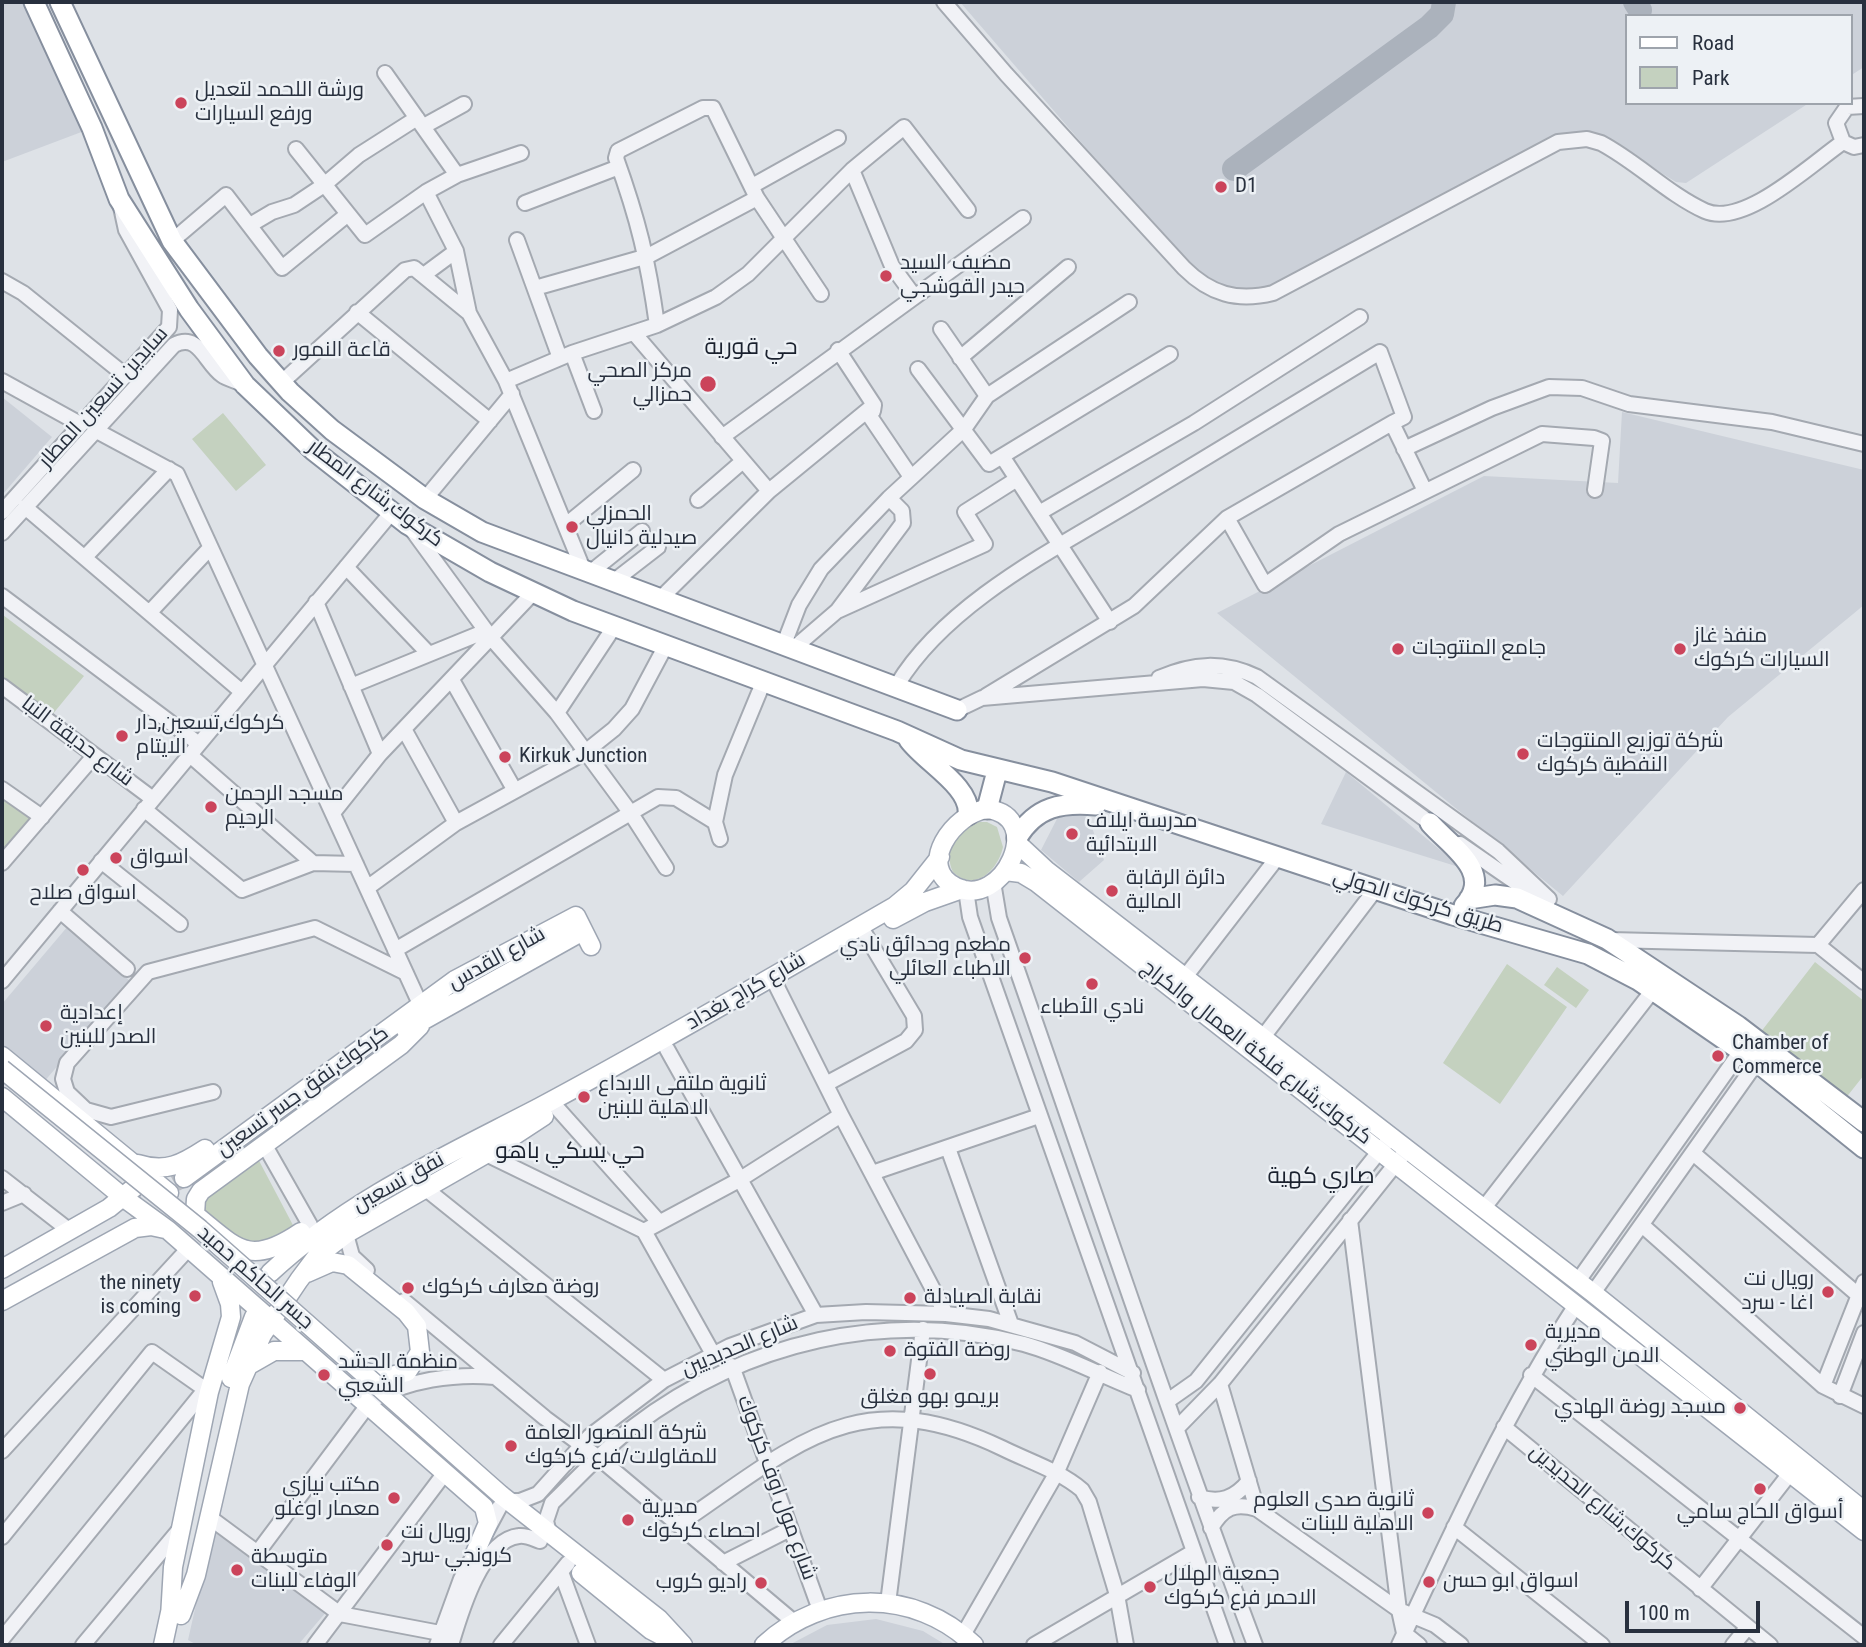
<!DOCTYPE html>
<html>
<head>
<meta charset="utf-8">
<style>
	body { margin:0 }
	#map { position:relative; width:1866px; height:1647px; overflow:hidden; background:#dee2e7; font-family:"Roboto Condensed",sans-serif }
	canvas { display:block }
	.frame { position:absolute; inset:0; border:4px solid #28303e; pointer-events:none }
	.legend { position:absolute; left:1625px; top:14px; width:228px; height:91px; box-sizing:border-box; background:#edf1f5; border:2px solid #9ea4ac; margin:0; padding:9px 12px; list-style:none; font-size:21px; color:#28303e }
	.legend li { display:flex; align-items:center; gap:14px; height:35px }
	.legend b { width:35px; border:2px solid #9ea4ac }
	.scale { position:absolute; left:1625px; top:1601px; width:135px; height:32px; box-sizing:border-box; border:4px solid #28303e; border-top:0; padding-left:9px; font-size:21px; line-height:24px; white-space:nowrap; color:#28303e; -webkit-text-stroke:5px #edf1f5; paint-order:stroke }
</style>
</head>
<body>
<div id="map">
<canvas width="1866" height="1647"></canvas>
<div class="frame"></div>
<ul class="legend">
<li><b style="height:9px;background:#fff"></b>Road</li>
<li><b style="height:19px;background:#c4d1bf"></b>Park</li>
</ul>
<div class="scale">100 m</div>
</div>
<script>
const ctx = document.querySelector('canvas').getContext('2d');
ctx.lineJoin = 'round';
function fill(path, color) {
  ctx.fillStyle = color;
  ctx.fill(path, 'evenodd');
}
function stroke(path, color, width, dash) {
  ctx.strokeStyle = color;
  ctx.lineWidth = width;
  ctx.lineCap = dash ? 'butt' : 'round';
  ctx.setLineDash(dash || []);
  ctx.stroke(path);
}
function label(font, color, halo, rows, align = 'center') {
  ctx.font = font + ' "Roboto Condensed",Cairo,sans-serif';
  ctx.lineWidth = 5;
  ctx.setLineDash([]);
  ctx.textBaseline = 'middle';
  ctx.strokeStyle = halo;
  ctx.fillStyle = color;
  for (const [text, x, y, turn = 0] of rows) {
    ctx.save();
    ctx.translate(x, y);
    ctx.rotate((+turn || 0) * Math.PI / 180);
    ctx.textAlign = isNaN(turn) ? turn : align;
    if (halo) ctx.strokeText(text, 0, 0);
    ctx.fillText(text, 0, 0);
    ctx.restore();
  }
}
const built = new Path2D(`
	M2,2H34L92,128L2,162Z
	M960,2H1864V67L1850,76V16H1626V103H1809L1686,183L1676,182L1604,138L1588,133L1560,134L1291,277L1267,286L1232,290L1217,285L1198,271L1086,148Z
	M2,397L52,437L3,494L2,493Z
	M1622,412L1864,470V605L1728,717L1563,896L1217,613L1484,476L1618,483Z
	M1346,772L1462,868L1321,824Z
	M1061,811L1088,817L1104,860L1079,882L1041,850Z
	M68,926L130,981L43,1083L2,1049V1004Z
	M213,1529L327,1611L298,1645H197L188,1640Z
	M876,1619L923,1631L946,1645H789L827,1625Z`);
const green = new Path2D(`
	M223,413L266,465L236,491L192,439Z
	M3,615L84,676L52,715L2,678Z
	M2,792L38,819L2,862Z
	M977,822H987L997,827L1003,847C998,870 975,893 953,872C943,851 956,829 977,822Z
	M1815,962L1864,1001V1075L1845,1099L1760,1033Z
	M1507,964L1567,1007L1500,1104L1443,1063Z
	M1557,967L1589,990L1576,1008L1544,985Z
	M256,1155L295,1229L261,1251L195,1214L196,1199Z`);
const taxiway = new Path2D(`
	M1635,2L1640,10
	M1234,169L1429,27L1442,14L1444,2`);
const majorTunnel = new Path2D(`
	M127,1209L184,1178
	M245,1311L270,1273`);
const minor = new Path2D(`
	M944,2L1006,74L1184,268C1210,294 1237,302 1273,293L1558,142L1587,139L1601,143C1637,162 1668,194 1705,211C1744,228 1811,164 1843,142
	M385,73L457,175
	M1864,106L1847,107L1836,123L1843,142L1854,147L1864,145
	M424,126L464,104
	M296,149L365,235L426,192L457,175L521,153
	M852,170L892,266L914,296
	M752,186L838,138
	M426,192L456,251L469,313L506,381L583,569
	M525,203L619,167
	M250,225L272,212L294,205L324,185L359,155L417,118
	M517,240L560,358
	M172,241L226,195L282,268L348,214
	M425,274L456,251
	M2,281L23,293L126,376
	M535,288L648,256L757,198
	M357,312L490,421
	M657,325C648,260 638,219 616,158L618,151L703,108H713L757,198L821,294
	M941,329L987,396
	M634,333L769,491
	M838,350L874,405L873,411
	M572,353L594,411
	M960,358L1068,267
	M918,369L989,464L1170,354
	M2,381L80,424
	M506,381L572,353L657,325L716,297L748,274L852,170L904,127L968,210
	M281,383L405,270L414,268L469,313
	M867,412L911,477
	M95,430L177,474L421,1006
	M722,437L1023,218
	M1404,449L1492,408L1549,387L1582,388L1629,404L1772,422L1864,444
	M1002,456L1110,622
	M425,499L512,394
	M698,500L743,461
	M25,507L242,692
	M2,512L169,327L170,310L126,230L121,207
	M1039,513L1194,423L1360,317
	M1227,518L1265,585L1339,534L1542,434L1594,438L1602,441L1595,490
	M566,525L633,470
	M413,531L492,639L557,713L630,812L666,868
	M2,533L174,345C199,332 205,363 222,375C227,379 237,381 243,384
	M85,557L169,469
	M346,567L429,654
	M591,572L642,531
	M614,581L658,547
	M2,596L199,744
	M661,598L769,491L874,405
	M316,602L380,754
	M838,610L903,523L902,511L889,498
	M150,612L210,548
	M784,644L799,605L821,569L889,498L964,429L987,396L1129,302
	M794,648L837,611L985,544L965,512L1017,479
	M1159,678C1193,663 1223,661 1257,677L1498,851L1549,899
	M452,680L514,789
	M897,685C947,602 1057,548 1139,498C1219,450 1299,401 1380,352L1404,417L1392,423
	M2,686L153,799
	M351,686L486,631
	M986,696L1134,606L1227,518L1392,423L1425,491
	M957,710L982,698L1203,679L1234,682L1257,695L1437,828
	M557,713L614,627
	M404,729L456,823
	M190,755L313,863
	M2,789L42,817
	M144,809L242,890L313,863L356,864
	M333,813L380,754L533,593
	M715,822L725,775L763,683
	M1460,844L1547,904
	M101,861L180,924
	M2,863L94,756
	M993,882L999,918C1084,1160 1165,1405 1255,1645
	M367,888L456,823L584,753L614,729L632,709L665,647
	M966,890L970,917L1227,1645
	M60,911L127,969
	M1610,940L1818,945L1864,982
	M1818,945L1864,890
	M395,950L658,797L676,798L715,822L720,839
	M1185,977L1277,858
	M2,981L392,512
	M776,985L841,1115L946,1314
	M1263,1037L1375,890
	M667,1049L816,1315
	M826,1084L906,1041L915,1030L914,1016L865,934
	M213,1092L111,1117L86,1110L67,1092L63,1079L67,1063L148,972L315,928L406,973
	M558,1109L659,1222
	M264,1144L310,1225
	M948,1148L1011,1324
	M1693,1153L1864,1300
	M486,1154L644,1231L739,1180L841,1115
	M872,1173L1039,1116
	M2,1178L70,1231
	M426,1189L664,1380
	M2,1203L24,1194
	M1483,1209L1653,990
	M1350,1220L1399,1610L1404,1633L1419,1645
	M1642,1225L1823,1386L1864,1406
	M644,1231L713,1354
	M346,1234L352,1256L367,1270
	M1578,1281L1741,1051
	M1593,1293L1757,1062
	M404,1301L545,1418L599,1458L794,1622
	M732,1366L820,1610
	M1531,1375L1864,1637
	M1220,1384L1257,1509L1399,1610L1435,1625L1461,1645
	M1823,1386L1864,1282
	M1840,1396L1864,1333
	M1169,1400L1196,1381L1386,1143
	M1178,1427L1220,1384L1402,1156
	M1504,1427L1770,1645
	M2,1451L189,1248
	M1199,1497C1220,1504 1235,1498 1249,1481
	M508,1501H520L538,1494L590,1436L664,1380L730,1346L816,1315L866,1312L946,1314L989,1319L1075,1343L1133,1373
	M209,1517L340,1614L440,1633
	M678,1525C795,1446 857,1379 1002,1448C1028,1461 1060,1471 1082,1490L1089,1502L1117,1595L1126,1645
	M1454,1527L1602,1645
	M1211,1528C1223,1508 1234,1502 1257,1509
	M549,1533L546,1521L552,1503C578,1478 604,1449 633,1427C745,1342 887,1308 1024,1344C1064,1355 1099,1375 1138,1390
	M2,1537L152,1352L209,1392
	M258,1552L371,1401C406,1380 456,1373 495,1377
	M723,1563L790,1529
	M561,1572L588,1645
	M1700,1589L1791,1472
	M888,1603L923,1329
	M963,1635L1056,1474L1100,1372
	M2,1639L204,1391
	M83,1645L180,1529
	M315,1645L444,1474
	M437,1645L461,1579L500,1506
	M451,1645C460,1615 481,1540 519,1536C526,1535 534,1539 540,1541
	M501,1645L568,1563
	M1034,1645L1193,1552
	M1399,1645C1453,1529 1506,1413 1576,1305
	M1733,1645L1747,1628`);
const major = new Path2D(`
	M987,809C1047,816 1003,910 956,887C915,867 954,813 987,809Z
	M1017,843L1046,870L1593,1293L1864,1511
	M1005,871L1021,873L1036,882L1864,1531
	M893,919L925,902L962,889
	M406,1030L583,931
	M2,1056L169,1193
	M2,1097L124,1198L168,1230L484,1507L488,1523L475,1553
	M138,1164C166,1173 182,1164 205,1149
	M184,1178L455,980L576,916L591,946
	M193,1213C237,1248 248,1268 301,1232
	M195,1214L196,1199L201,1191L401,1045L420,1026
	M2,1269L109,1208L152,1173
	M270,1273C348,1200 446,1156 540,1107C660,1043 777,974 895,906L913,891L940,857
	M307,1273L332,1262L348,1265L406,1312L417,1326L420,1352L407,1372L383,1378L360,1370
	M2,1301L135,1228L151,1226L165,1229
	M246,1367L274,1351H306
	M231,1378L254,1317
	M501,1495L659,1619L683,1645
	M581,1573L651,1630L674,1642
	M181,1615L196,1575L240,1384L262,1335L299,1280L317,1256L346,1234L486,1154L544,1116
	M170,1617L173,1567L209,1392L231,1317L230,1304L222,1282
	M163,1645L171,1608
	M764,1645C823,1590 914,1587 974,1645`);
const highway = new Path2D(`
	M34,2L92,128L119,199L189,309L245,385L313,450L407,524L490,572L573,611L897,731L961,760L1052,782L1453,915L1588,954L1638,980L1757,1062L1864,1148
	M60,2L172,241L258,356L290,392L332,430L425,499L482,532L957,710
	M909,740C925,762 972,787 968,815
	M987,809L997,771
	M1430,823C1450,846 1495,872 1464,906
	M1017,838C1036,806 1062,802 1096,805
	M1469,899L1495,895L1517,898L1607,939L1738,1026L1864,1122`);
const majorBridge = new Path2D(`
	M2,1069L200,1229L501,1495`);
const markers = [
	[181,103,7,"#cb445b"],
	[1221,187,7,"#cb445b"],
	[886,276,7,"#cb445b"],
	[279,351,7,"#cb445b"],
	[708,384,9,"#cb445b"],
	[572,527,7,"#cb445b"],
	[1398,649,7,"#cb445b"],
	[1680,649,7,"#cb445b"],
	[122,736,7,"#cb445b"],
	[1523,754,7,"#cb445b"],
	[505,757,7,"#cb445b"],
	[211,807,7,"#cb445b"],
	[1072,834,7,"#cb445b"],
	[116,858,7,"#cb445b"],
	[83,870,7,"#cb445b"],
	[1112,891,7,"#cb445b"],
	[1025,958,7,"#cb445b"],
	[1092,984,7,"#cb445b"],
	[46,1026,7,"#cb445b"],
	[1718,1056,7,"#cb445b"],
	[584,1097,7,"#cb445b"],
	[408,1288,7,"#cb445b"],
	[1828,1292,7,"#cb445b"],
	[195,1296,7,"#cb445b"],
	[910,1298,7,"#cb445b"],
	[1531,1345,7,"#cb445b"],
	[890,1351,7,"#cb445b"],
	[930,1374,7,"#cb445b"],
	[324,1375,7,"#cb445b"],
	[1740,1408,7,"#cb445b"],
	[511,1446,7,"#cb445b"],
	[1760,1489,7,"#cb445b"],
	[394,1498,7,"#cb445b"],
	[1428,1513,7,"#cb445b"],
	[628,1520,7,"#cb445b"],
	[387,1545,7,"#cb445b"],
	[237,1570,7,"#cb445b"],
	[1429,1582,7,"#cb445b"],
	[761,1583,7,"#cb445b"],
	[1150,1587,7,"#cb445b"]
];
const poiNames = [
	["ورشة اللحمد لتعديل",195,91],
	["ورفع السيارات",195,115],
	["D1",1235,187],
	["مضيف السيد",900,264],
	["حيدر القوشجي",900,288],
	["قاعة النمور",293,351],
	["مركز الصحي",692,372,"right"],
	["حمزالي",692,396,"right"],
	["الحمزلي",586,515],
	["صيدلية دانيال",586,539],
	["منفذ غاز",1694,637],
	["السيارات كركوك",1694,661],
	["جامع المنتوجات",1412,649],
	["كركوك,تسعين,دار",136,724],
	["الايتام",136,748],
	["شركة توزيع المنتوجات",1537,742],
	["النفطية كركوك",1537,766],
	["Kirkuk Junction",519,757],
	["مسجد الرحمن",225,795],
	["الرحيم",225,819],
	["مدرسة ايلاف",1086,822],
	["الابتدائية",1086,846],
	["اسواق",130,858],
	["دائرة الرقابة",1126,879],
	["المالية",1126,903],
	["اسواق صلاح",83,894,"center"],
	["مطعم وحدائق نادي",1011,946,"right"],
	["الاطباء العائلي",1011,970,"right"],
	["نادي الأطباء",1092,1008,"center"],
	["إعدادية",60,1014],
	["الصدر للبنين",60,1038],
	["Chamber of",1732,1044],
	["Commerce",1732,1068],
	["ثانوية ملتقى الابداع",598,1085],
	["الاهلية للبنين",598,1109],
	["رويال نت",1814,1280,"right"],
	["اغا - سرد",1814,1304,"right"],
	["the ninety",181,1284,"right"],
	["is coming",181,1308,"right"],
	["روضة معارف كركوك",422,1288],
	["نقابة الصيادلة",924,1298],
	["مديرية",1545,1333],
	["الامن الوطني",1545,1357],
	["روضة الفتوة",904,1351],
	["منظمة الحشد",338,1363],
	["الشعبي",338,1387],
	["بريمو بهو مغلق",930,1398,"center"],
	["مسجد روضة الهادي",1726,1408,"right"],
	["شركة المنصور العامة",525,1434],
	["للمقاولات/فرع كركوك",525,1458],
	["مكتب نيازي",380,1486,"right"],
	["معمار اوغلو",380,1510,"right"],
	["ثانوية صدى العلوم",1414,1501,"right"],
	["الاهلية للبنات",1414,1525,"right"],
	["مديرية",642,1508],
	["احصاء كركوك",642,1532],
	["أسواق الحاج سامي",1760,1513,"center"],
	["رويال نت",401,1533],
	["كرونجي -سرد",401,1557],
	["متوسطة",251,1558],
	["الوفاء للبنات",251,1582],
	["جمعية الهلال",1164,1575],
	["الاحمر فرع كركوك",1164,1599],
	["اسواق ابو حسن",1443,1582],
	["راديو كروب",747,1583,"right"]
];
const streetNames = [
	["سايدين تسعين المطار",104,398,-48],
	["كركوك,شارع المطار",375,494,37],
	["شارع حديقة النبا",77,742,37],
	["طريق كركوك الحولي",1418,902,17],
	["شارع القدس",497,959,-29],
	["شارع كراج بغداد",746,992,-30],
	["كركوك,شارع فلكة العمال والكراج",1256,1053,38],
	["كركوك,نفق جسر تسعين",303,1092,-36],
	["نفق تسعين",399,1183,-29],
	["جسر الحاكم حميد",255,1278,41],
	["شارع الحديديين",740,1347,-23],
	["شارع مول اوف كركوك",776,1488,70],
	["كركوك,شارع الحديدين",1602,1508,40]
];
const neighbourhoodNames = [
	["حي قورية",751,348],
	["حي يسكي باهو",570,1152],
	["صاري كهية",1321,1177]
];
fill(built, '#ccd1d9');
fill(green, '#c4d1bf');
stroke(taxiway, '#abb2bc', 24);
stroke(majorTunnel, '#babec5', 18, [18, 9]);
stroke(minor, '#a4a9b1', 18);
stroke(major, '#9ea6b3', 21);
stroke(highway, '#868f9e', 23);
stroke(minor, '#f1f2f6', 14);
stroke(major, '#fff', 18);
stroke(highway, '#fff', 19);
stroke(majorBridge, '#9ea6b3', 21, []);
stroke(majorBridge, '#fff', 18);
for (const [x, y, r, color] of markers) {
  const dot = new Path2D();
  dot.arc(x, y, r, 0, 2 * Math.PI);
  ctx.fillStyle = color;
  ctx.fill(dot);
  stroke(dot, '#edf1f5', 2.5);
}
label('21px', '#28303e', '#edf1f5', poiNames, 'left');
label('21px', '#28303e', '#edf1f5', streetNames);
label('23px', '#1a212e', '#edf1f5', neighbourhoodNames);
</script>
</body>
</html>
